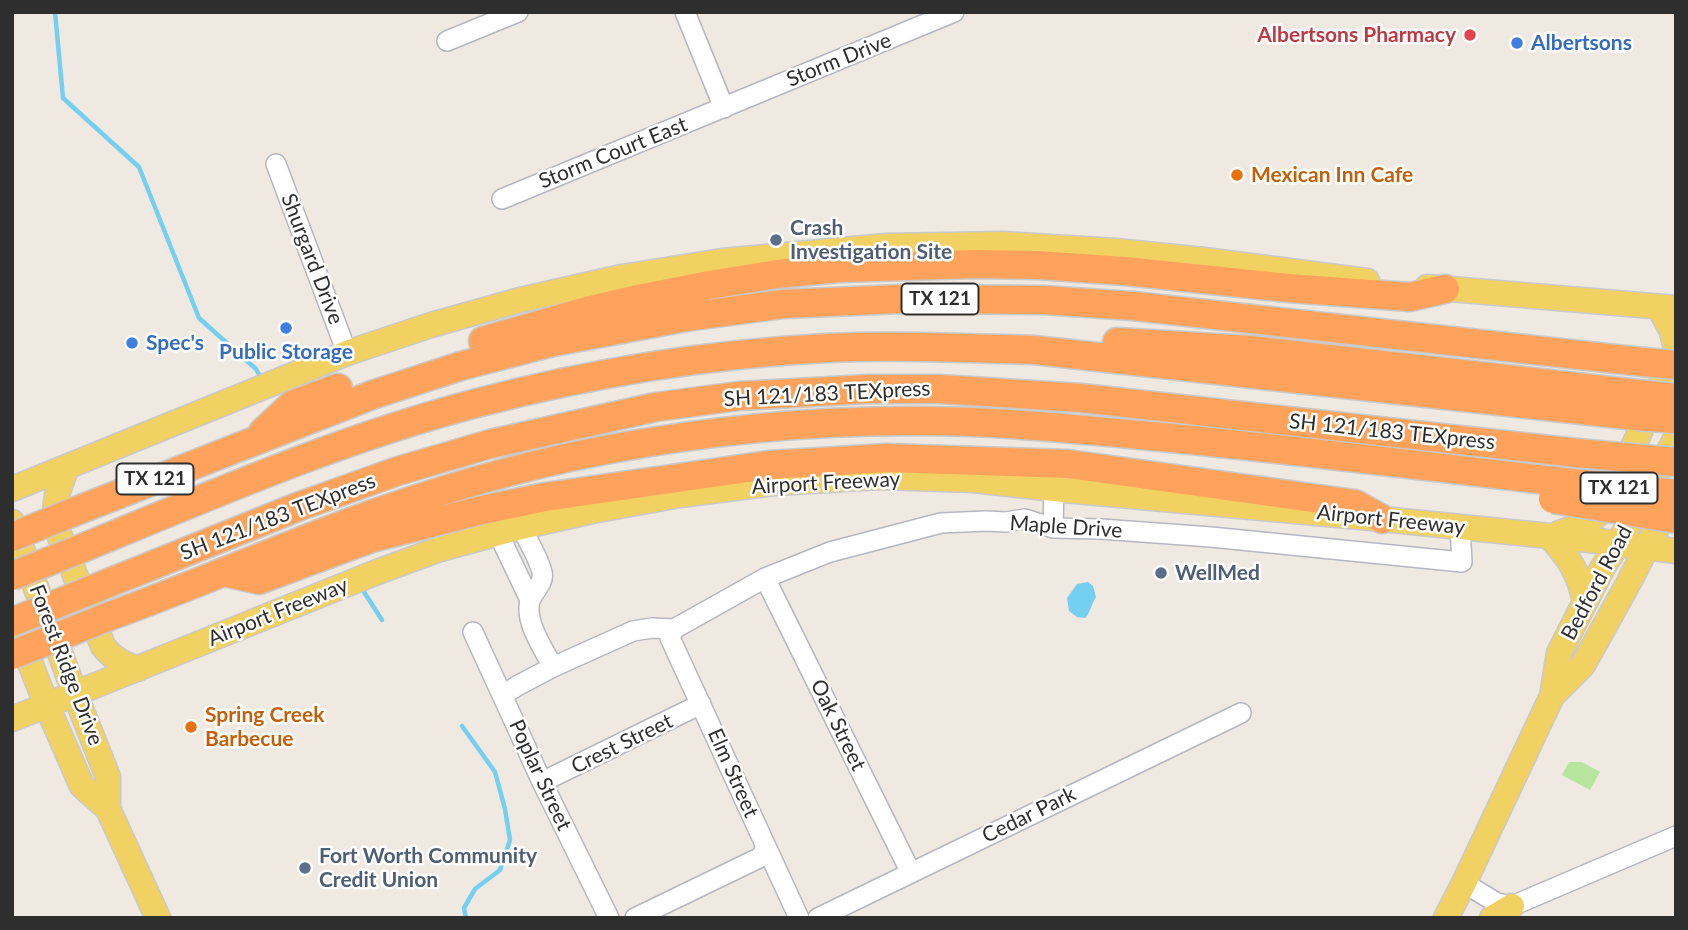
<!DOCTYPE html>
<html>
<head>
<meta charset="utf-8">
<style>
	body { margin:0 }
	#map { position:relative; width:1688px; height:930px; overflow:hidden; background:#efe9e1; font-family:Lato,sans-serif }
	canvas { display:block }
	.frame { position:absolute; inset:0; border:14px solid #2e2e2e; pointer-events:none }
</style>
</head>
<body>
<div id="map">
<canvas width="1688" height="930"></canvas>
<div class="frame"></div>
</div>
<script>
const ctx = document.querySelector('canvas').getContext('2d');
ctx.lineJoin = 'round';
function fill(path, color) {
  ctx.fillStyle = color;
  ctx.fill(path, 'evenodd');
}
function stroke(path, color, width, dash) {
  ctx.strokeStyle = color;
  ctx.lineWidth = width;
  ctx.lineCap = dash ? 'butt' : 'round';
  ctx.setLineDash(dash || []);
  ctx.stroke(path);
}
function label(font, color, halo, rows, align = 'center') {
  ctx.font = font + ' Lato,sans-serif';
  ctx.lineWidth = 5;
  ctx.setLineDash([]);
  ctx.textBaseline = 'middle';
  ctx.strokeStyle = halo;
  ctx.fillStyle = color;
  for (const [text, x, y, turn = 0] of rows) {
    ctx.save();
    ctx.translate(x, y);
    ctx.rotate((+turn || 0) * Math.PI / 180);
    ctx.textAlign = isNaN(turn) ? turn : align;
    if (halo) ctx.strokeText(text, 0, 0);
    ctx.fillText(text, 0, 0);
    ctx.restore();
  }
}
const green = new Path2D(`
	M1569,762H1582L1600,772L1590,790L1562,775Z`);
const water = new Path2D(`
	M1088,582L1093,586L1096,597C1091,604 1091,612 1085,618L1077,617L1069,611L1067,598L1077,584Z`);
const stream = new Path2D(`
	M55,12L63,98L139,167L199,318L256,369L260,376
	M364,592L382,620
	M462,726L495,772L505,809L510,840L500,870L475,889L464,908L466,918`);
const minor = new Path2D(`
	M685,12L724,108
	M447,41L518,12
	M276,164L347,353
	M502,199L954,12
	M521,527C527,539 539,559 542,572C545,583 533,591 530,601C524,621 544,650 553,667
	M1053,528L1054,489
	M498,533L530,600
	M765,578L911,873
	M674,629L670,638L799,918
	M473,632L542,782L609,918
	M503,695L517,686L553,667L633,631L652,628L674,629L765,578L830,552L941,523L986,521L1006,522L1025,519L1053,528L1101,529L1211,537L1462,562L1460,527
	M542,782L701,704
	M1464,883L1497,903L1512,906L1676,836
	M635,918L761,857L766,847
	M818,918L1241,713`);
const major = new Path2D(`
	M1427,287L1676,308
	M1659,307L1672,331L1676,349
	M67,467C57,492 53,502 57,529L103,646C113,659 123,664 138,669
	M12,489L347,353L431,325L520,300L622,277L722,261L886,246L1002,244L1116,251L1204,260L1367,281
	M12,522L75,694L108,777V809
	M1559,533C1583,525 1591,523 1608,504L1676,350
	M1549,536C1569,558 1579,572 1585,602
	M18,632L47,706L82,786L108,809L158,918
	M1552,696L1583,665L1629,582L1671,500
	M12,719L372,574L437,550L521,527L592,511L680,495L774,483L880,477L974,480L1054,489L1382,519L1599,541L1676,551
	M1446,918L1464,883L1552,696L1559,653L1603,567L1618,544L1676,438
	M1492,918L1512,906`);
const highway = new Path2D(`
	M483,341L587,311L638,299L709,285L777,274L840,268L976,264L1038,265L1125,271L1289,288L1410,297L1445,289
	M1117,342L1250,350L1647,395
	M263,432L292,405L338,388
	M71,513L372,395L461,366L553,342L686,317L783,304L900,299L1044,300L1133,306L1643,362
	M75,551C207,497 339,439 477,403C591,373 709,354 827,348C896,345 965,348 1034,350L1636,416
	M224,572L259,580L372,538L478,511L545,497L769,465L887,458L1068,464L1355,504L1382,519
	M91,590L300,506L398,471L490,444L656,407L739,396L868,389H939L1081,398L1577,453
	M110,616C188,588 263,555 340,526C425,494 515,467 605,450C705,431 808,421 909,421C986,420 1063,428 1140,435C1281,448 1422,466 1563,482`);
const highwayBridge = new Path2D(`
	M1643,362L1676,365
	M1647,395L1676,398
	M1636,416L1676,419
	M1577,453L1676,462
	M1563,482L1676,494
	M1553,499L1676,519
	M12,537L71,513
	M12,576L75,551
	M12,622L91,590
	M12,655L110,616`);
const markers = [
	[1470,35,7,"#e0444e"],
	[1517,43,7,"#3f7fe0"],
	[1237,175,7,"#e8710a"],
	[776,240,7,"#5c6f8a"],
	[286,328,7,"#3f7fe0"],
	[132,343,7,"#3f7fe0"],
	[1161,573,7,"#5c6f8a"],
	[191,727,7,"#e8710a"],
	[305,868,7,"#5c6f8a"]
];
const shields = [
	[940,299,77],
	[155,479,77],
	[1619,488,77]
];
const shieldNames = [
	["TX 121",940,299],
	["TX 121",155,479],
	["TX 121",1619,488]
];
const healthNames = [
	["Albertsons Pharmacy",1456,35]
];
const shopNames = [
	["Albertsons",1531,43],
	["Spec's",146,343],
	["Public Storage",286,352,"center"]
];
const streetNames = [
	["Storm Drive",839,60,-22],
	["Storm Court East",613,153,-22],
	["Shurgard Drive",312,259,69],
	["SH 121/183 TEXpress",827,394,-3],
	["SH 121/183 TEXpress",1392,432,6],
	["Airport Freeway",826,483,-3],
	["SH 121/183 TEXpress",278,517,-21],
	["Airport Freeway",1391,520,6],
	["Maple Drive",1066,527,4],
	["Bedford Road",1597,583,-62],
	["Airport Freeway",278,612,-22],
	["Forest Ridge Drive",66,665,69],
	["Oak Street",838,725,64],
	["Crest Street",622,744,-26],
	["Elm Street",733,773,66],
	["Poplar Street",540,775,65],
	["Cedar Park",1029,815,-26]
];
const foodNames = [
	["Mexican Inn Cafe",1251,175],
	["Spring Creek",205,715],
	["Barbecue",205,739]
];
const serviceNames = [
	["Crash",790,228],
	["Investigation Site",790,252],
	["WellMed",1175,573],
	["Fort Worth Community",319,856],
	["Credit Union",319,880]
];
fill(green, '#b6e59e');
fill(water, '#75cff0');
stroke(stream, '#75cff0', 4.5);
stroke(minor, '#b4b7c1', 22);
stroke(major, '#c9c9c9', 27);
stroke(highway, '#c9c9c9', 31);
stroke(minor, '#fff', 19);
stroke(major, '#f2d163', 24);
stroke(highway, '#ffa35c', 28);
stroke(highwayBridge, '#c9c9c9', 31, []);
stroke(highwayBridge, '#ffa35c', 28);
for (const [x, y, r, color] of markers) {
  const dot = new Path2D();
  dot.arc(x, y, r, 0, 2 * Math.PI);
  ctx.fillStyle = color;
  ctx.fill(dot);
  stroke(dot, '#fff', 2.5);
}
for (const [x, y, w] of shields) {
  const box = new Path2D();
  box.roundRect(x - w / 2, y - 15.5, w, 31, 5);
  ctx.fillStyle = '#fff';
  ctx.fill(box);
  stroke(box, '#2e2e2e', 2);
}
label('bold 19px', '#2e2e2e', null, shieldNames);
label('bold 21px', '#be3a42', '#fff', healthNames, 'right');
label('bold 21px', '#366cbe', '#fff', shopNames, 'left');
label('21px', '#2e2e2e', '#fff', streetNames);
label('bold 21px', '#c56008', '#fff', foodNames, 'left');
label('bold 21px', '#4e5e75', '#fff', serviceNames, 'left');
</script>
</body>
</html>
